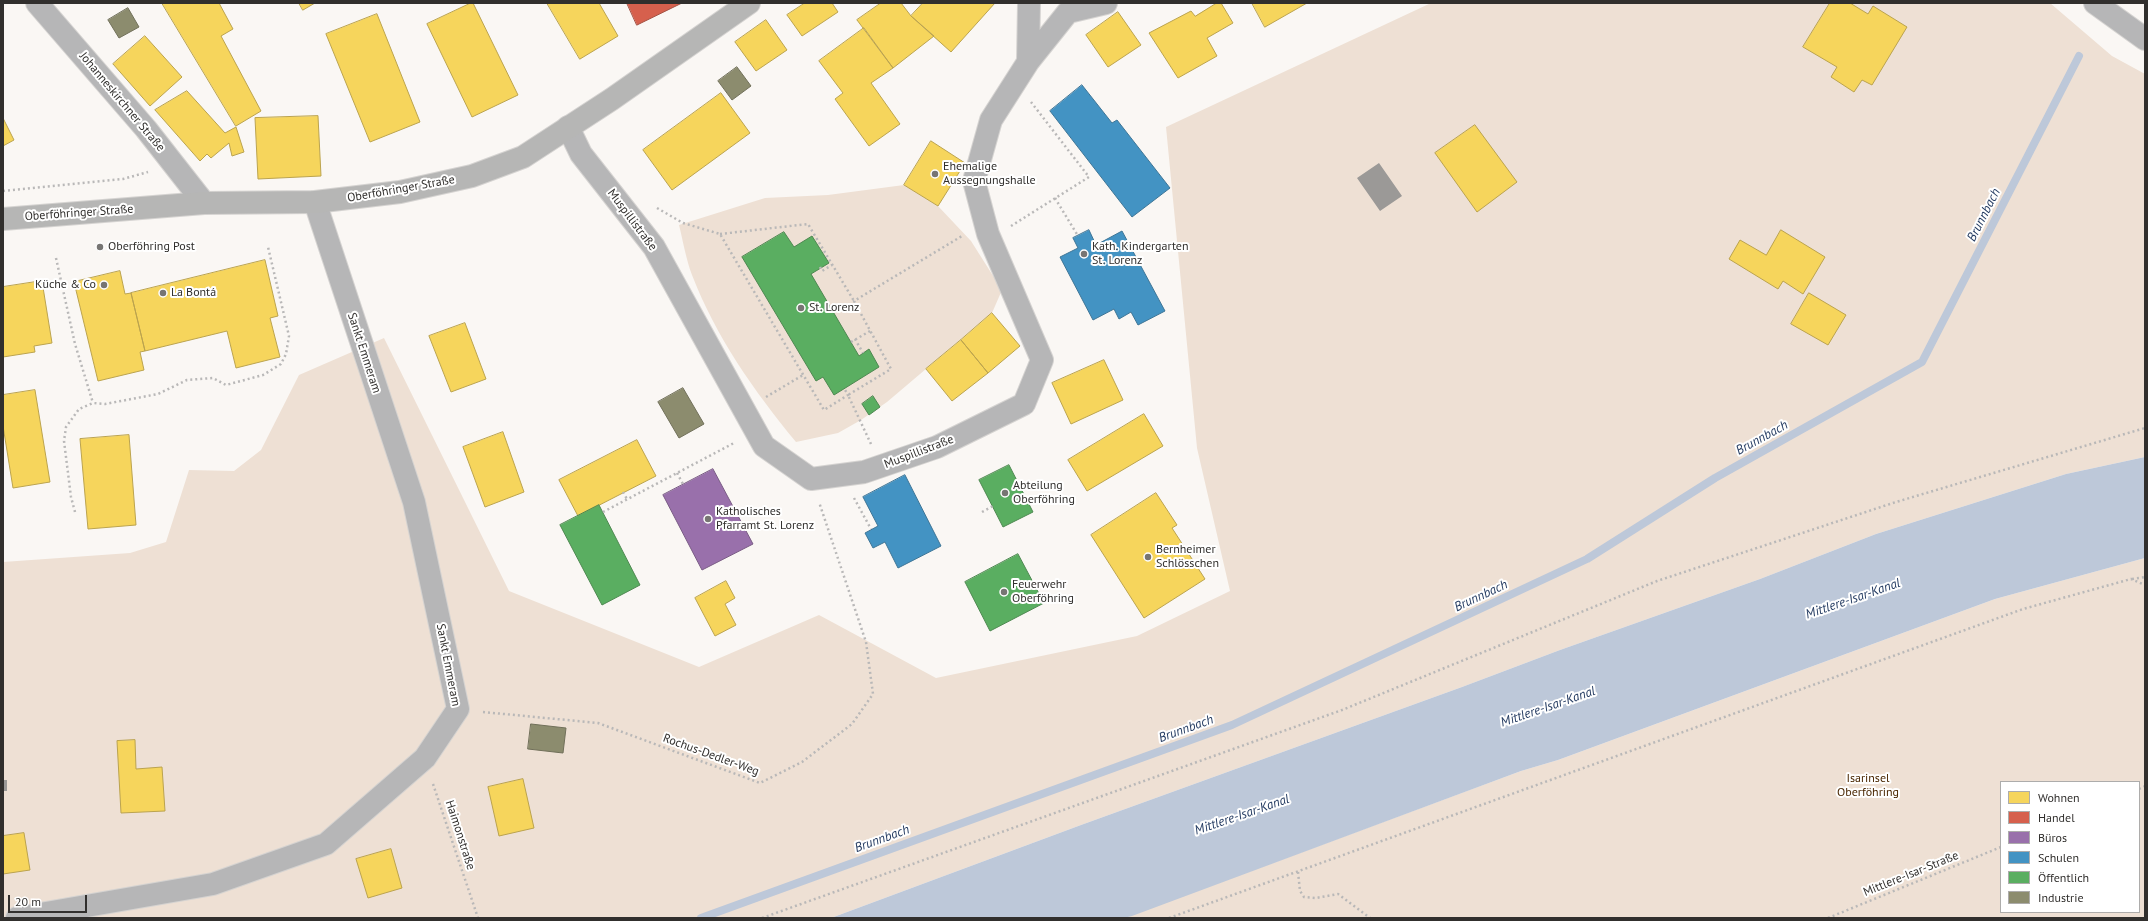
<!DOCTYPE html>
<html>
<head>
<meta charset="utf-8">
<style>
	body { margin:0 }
	#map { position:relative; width:2148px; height:921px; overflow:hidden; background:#faf7f4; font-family:"PT Sans",sans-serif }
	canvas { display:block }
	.frame { position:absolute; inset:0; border:4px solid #312f2d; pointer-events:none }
	.legend { position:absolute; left:2000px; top:781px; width:140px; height:132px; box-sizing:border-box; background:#fff; border:1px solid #adacab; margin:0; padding:5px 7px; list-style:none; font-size:12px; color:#312f2d }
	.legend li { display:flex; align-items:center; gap:8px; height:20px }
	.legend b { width:20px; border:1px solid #adacab }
	.scale { position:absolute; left:8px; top:895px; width:79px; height:18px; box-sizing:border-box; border:2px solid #312f2d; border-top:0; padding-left:5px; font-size:12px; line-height:14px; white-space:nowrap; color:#312f2d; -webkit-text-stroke:3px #fff; paint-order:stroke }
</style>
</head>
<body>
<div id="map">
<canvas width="2148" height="921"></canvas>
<div class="frame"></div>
<ul class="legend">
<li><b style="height:11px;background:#f6d55c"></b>Wohnen</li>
<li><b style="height:11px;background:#d6604d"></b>Handel</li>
<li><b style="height:11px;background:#9970ab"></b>Büros</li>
<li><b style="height:11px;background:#4393c3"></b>Schulen</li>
<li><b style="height:11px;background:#5aae61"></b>Öffentlich</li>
<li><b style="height:11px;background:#8c8c6e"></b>Industrie</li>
</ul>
<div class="scale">20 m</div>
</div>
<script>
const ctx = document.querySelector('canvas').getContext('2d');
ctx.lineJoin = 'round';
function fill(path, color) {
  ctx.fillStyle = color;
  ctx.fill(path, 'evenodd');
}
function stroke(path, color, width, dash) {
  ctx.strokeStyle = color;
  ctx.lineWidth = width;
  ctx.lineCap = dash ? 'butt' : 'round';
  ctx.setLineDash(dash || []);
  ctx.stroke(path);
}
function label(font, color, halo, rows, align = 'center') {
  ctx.font = font + ' "PT Sans",sans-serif';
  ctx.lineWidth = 4;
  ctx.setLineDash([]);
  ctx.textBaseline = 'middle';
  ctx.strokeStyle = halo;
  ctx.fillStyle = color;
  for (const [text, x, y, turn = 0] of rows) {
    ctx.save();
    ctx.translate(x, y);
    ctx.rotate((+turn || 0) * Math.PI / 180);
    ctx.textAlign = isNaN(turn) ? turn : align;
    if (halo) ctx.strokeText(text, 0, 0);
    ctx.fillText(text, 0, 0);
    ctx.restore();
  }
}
const green = new Path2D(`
	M1431,3H2050L2112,56L2145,74V457L2066,474L1876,534L1760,579L1560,650L1462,687L1081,825L831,918H3V562L130,553L166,542L189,470L234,471L261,450L299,375L384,338L509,591L699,667L819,615L936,678L1137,636L1230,591L1197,448L1166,127Z
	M904,185L938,206L971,241L1002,290L992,313L887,402L861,420L838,433L796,442C754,391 716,337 692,275C686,259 683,241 679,225L765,198L828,195Z
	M2145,558V918H1124L1521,771L1558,760L1995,599ZM2001,782H2139V912H2001Z`);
const water = new Path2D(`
	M2145,457V558L1995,599L1558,760L1521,771L1132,916L1124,918H831L1081,825L1462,687L1560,650L1760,579L1876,534L2066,474Z`);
const homes = new Path2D(`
	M162,3H219L233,29L221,36L261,111L236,126Z
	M299,3H315L303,10Z
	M471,3H473L518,95L472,117L427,24Z
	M547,3H599L618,36L580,59Z
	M805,3H832L838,12L802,36L787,15Z
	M881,3H901L911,16L934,36L893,68L857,20Z
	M923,3H995L951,52L911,16Z
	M1217,3H1221L1233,23L1207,38L1217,56L1178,78L1149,33L1191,11L1195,16Z
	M1252,3H1307L1265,27Z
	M1830,3H1850L1868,14L1873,6L1907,27L1872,85L1862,80L1854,92L1831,77L1837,67L1803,47Z
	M1118,12L1141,45L1108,67L1086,35Z
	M377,14L420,122L370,142L326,34Z
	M766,20L787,50L756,71L735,42Z
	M864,28L893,68L871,83L900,124L869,146L835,99L843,93L819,61Z
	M145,36L182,77L150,106L113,64Z
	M187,91L225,133L236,127L244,152L232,156L229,143L211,158L207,154L200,161L155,110Z
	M721,93L750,133L672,190L643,150Z
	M318,116L321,176L258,179L255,118Z
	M3,118L14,140L3,146Z
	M1475,125L1517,182L1477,212L1435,153Z
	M931,141L965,163L938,206L904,185Z
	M1781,230L1825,257L1803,294L1783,281L1778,289L1729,259L1740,240L1766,255Z
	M265,260L278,316L270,318L280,357L236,368L227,331L145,351L131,293Z
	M120,271L125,294L131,293L145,351L140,352L144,370L98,381L74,282Z
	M42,281L52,343L34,346L35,352L3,357V287Z
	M1809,293L1846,315L1828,345L1791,324Z
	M992,313L1020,346L988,373L961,340Z
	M465,323L486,379L451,392L429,336Z
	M961,340L988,373L952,401L926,369Z
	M1104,360L1123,400L1071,424L1052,383Z
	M35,390L50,482L13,488L3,426V395Z
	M1144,414L1163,446L1087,491L1068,460Z
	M503,432L524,492L485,507L463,447Z
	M129,435L136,525L88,529L80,439Z
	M637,440L656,476L578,516L559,480Z
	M1156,493L1177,525L1172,528L1205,579L1144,618L1091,535Z
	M726,581L735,598L725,604L736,625L715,636L695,598Z
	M135,740L136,769L162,767L165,811L121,813L117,741Z
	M523,779L534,828L499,836L488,787Z
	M24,833L30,870L3,874V836Z
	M391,849L402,888L368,898L356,859Z`);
const shops = new Path2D(`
	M627,3H682L637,25Z`);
const offices = new Path2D(`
	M713,469L753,544L702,570L663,495Z`);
const schools = new Path2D(`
	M1082,85L1112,123L1117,120L1170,188L1132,217L1050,111Z
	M1089,230L1096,245L1122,231L1165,311L1138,325L1131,312L1119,319L1114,309L1093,320L1060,257L1078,248L1073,238Z
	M905,475L941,546L898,568L885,542L873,548L865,533L878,526L863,497Z`);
const public = new Path2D(`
	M784,232L794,247L812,236L829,263L811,274L859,356L869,349L879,367L834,395L823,377L816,381L742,257Z
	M873,396L880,407L869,415L862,404Z
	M1009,465L1033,512L1003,527L979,480Z
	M599,505L640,585L602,605L560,525Z
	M1018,554L1044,603L990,631L965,582Z`);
const industry = new Path2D(`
	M128,8L139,27L119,38L108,20Z
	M737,67L751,86L732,100L718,81Z
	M683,388L704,424L679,438L658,402Z
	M531,724L566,728L563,753L528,749Z`);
const stream = new Path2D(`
	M701,918L1232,725L1587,559L1715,478L1922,362L2079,56`);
const building = new Path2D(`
	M1379,163L1402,196L1380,211L1357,178Z
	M3,780H7V791H3Z`);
const path = new Path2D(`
	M3,191L123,179L148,172
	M1055,198L1078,236
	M657,208L683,223L720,234L824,410L848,395L844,388
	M1011,226L1089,177L1031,102
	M720,234L808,224L854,301
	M56,258L75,344L93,403
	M820,267L822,271L832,265
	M855,339L863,353
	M851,342L870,331
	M766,397L803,375
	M871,444L848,395L891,369L854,301L962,236
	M677,473L683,484
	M623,492L627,499
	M854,498L871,529
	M75,512L71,497L64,441L66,427L79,409L93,403L105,404L158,394L187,380L213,378L226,385L263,375L281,364L286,354L289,336L268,247
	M603,512L734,443
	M982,512L993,506
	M2132,579L2145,577
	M483,712L598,723L760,783L802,762L852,724L873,694L866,642L819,502
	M433,784L478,918
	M2139,789L2145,786
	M1298,872L1300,891L1304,897L1316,898L1338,894L1370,918
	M762,918L1342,710L1657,581L1896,502L2145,428
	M1169,918L2023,609L2131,579L2145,585
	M1828,918L2001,847`);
const street = new Path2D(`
	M37,3L146,129L204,203
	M2095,3L2145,39
	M1028,62L1068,12L1106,3
	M568,127L581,154L654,247L764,446L811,479L864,472L937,447L1024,404L1042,360L988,234L974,181L991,120L1028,62L1029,3
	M17,918L213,884L326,844L425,758L458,709L414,502L315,202`);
const secondary = new Path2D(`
	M3,219L204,203L315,202L400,192L472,176L523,157L612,99L749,3`);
const markers = [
	[935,174,4,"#777573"],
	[100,247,4,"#777573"],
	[1084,254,4,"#777573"],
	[104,285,4,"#777573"],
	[163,293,4,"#777573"],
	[801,308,4,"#777573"],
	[1005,493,4,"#777573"],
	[708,519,4,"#777573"],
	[1148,557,4,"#777573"],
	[1004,592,4,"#777573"]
];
const streetNames = [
	["Johanneskirchner Straße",122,102,50],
	["Oberföhringer Straße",401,189,-10],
	["Oberföhringer Straße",79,213,-4],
	["Muspillistraße",632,220,53],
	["Sankt Emmeram",364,353,72],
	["Muspillistraße",919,452,-21],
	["Sankt Emmeram",448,665,79],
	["Rochus-Dedler-Weg",711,755,20],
	["Haimonstraße",460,835,72],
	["Mittlere-Isar-Straße",1911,874,-22]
];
const poiNames = [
	["Ehemalige",943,167],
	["Aussegnungshalle",943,181],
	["Oberföhring Post",108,247],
	["Kath. Kindergarten",1092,247],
	["St. Lorenz",1092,261],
	["Küche & Co",96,285,"right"],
	["La Bontá",171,293],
	["St. Lorenz",809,308],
	["Abteilung",1013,486],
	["Oberföhring",1013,500],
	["Katholisches",716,512],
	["Pfarramt St. Lorenz",716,526],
	["Bernheimer",1156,550],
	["Schlösschen",1156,564],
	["Feuerwehr",1012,585],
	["Oberföhring",1012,599]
];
const parkNames = [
	["Isarinsel",1868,779],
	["Oberföhring",1868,793]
];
const waterNames = [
	["Brunnbach",1984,215,-63],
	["Brunnbach",1762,438,-29],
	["Brunnbach",1481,596,-25],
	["Mittlere-Isar-Kanal",1853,599,-19],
	["Mittlere-Isar-Kanal",1548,707,-19],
	["Brunnbach",1186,729,-20],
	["Mittlere-Isar-Kanal",1242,815,-19],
	["Brunnbach",882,839,-20]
];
fill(green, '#eee0d4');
fill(water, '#bdc8d9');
fill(homes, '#f6d55c');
stroke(homes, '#bba34e', 1);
fill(shops, '#d6604d');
stroke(shops, '#a45143', 1);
fill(offices, '#9970ab');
stroke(offices, '#7a5c85', 1);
fill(schools, '#4393c3');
stroke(schools, '#3e7596', 1);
fill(public, '#5aae61');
stroke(public, '#4e8851', 1);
fill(industry, '#8c8c6e');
stroke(industry, '#71705a', 1);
stroke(stream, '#bdc8d9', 8);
fill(building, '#9b9997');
stroke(street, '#d5d3d1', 24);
stroke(secondary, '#d5d3d1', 24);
stroke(path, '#b9b8b8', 2.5, [2, 3]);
stroke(street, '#b6b6b7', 22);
stroke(secondary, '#b6b6b5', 22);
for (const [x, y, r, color] of markers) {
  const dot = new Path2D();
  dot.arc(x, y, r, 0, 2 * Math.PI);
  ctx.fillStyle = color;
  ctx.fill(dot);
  stroke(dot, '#fff', 1.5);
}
label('12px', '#312f2d', '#fff', streetNames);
label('12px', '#312f2d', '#fff', poiNames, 'left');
label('12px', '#492600', '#fff', parkNames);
label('italic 13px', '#253c62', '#fff', waterNames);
</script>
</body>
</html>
